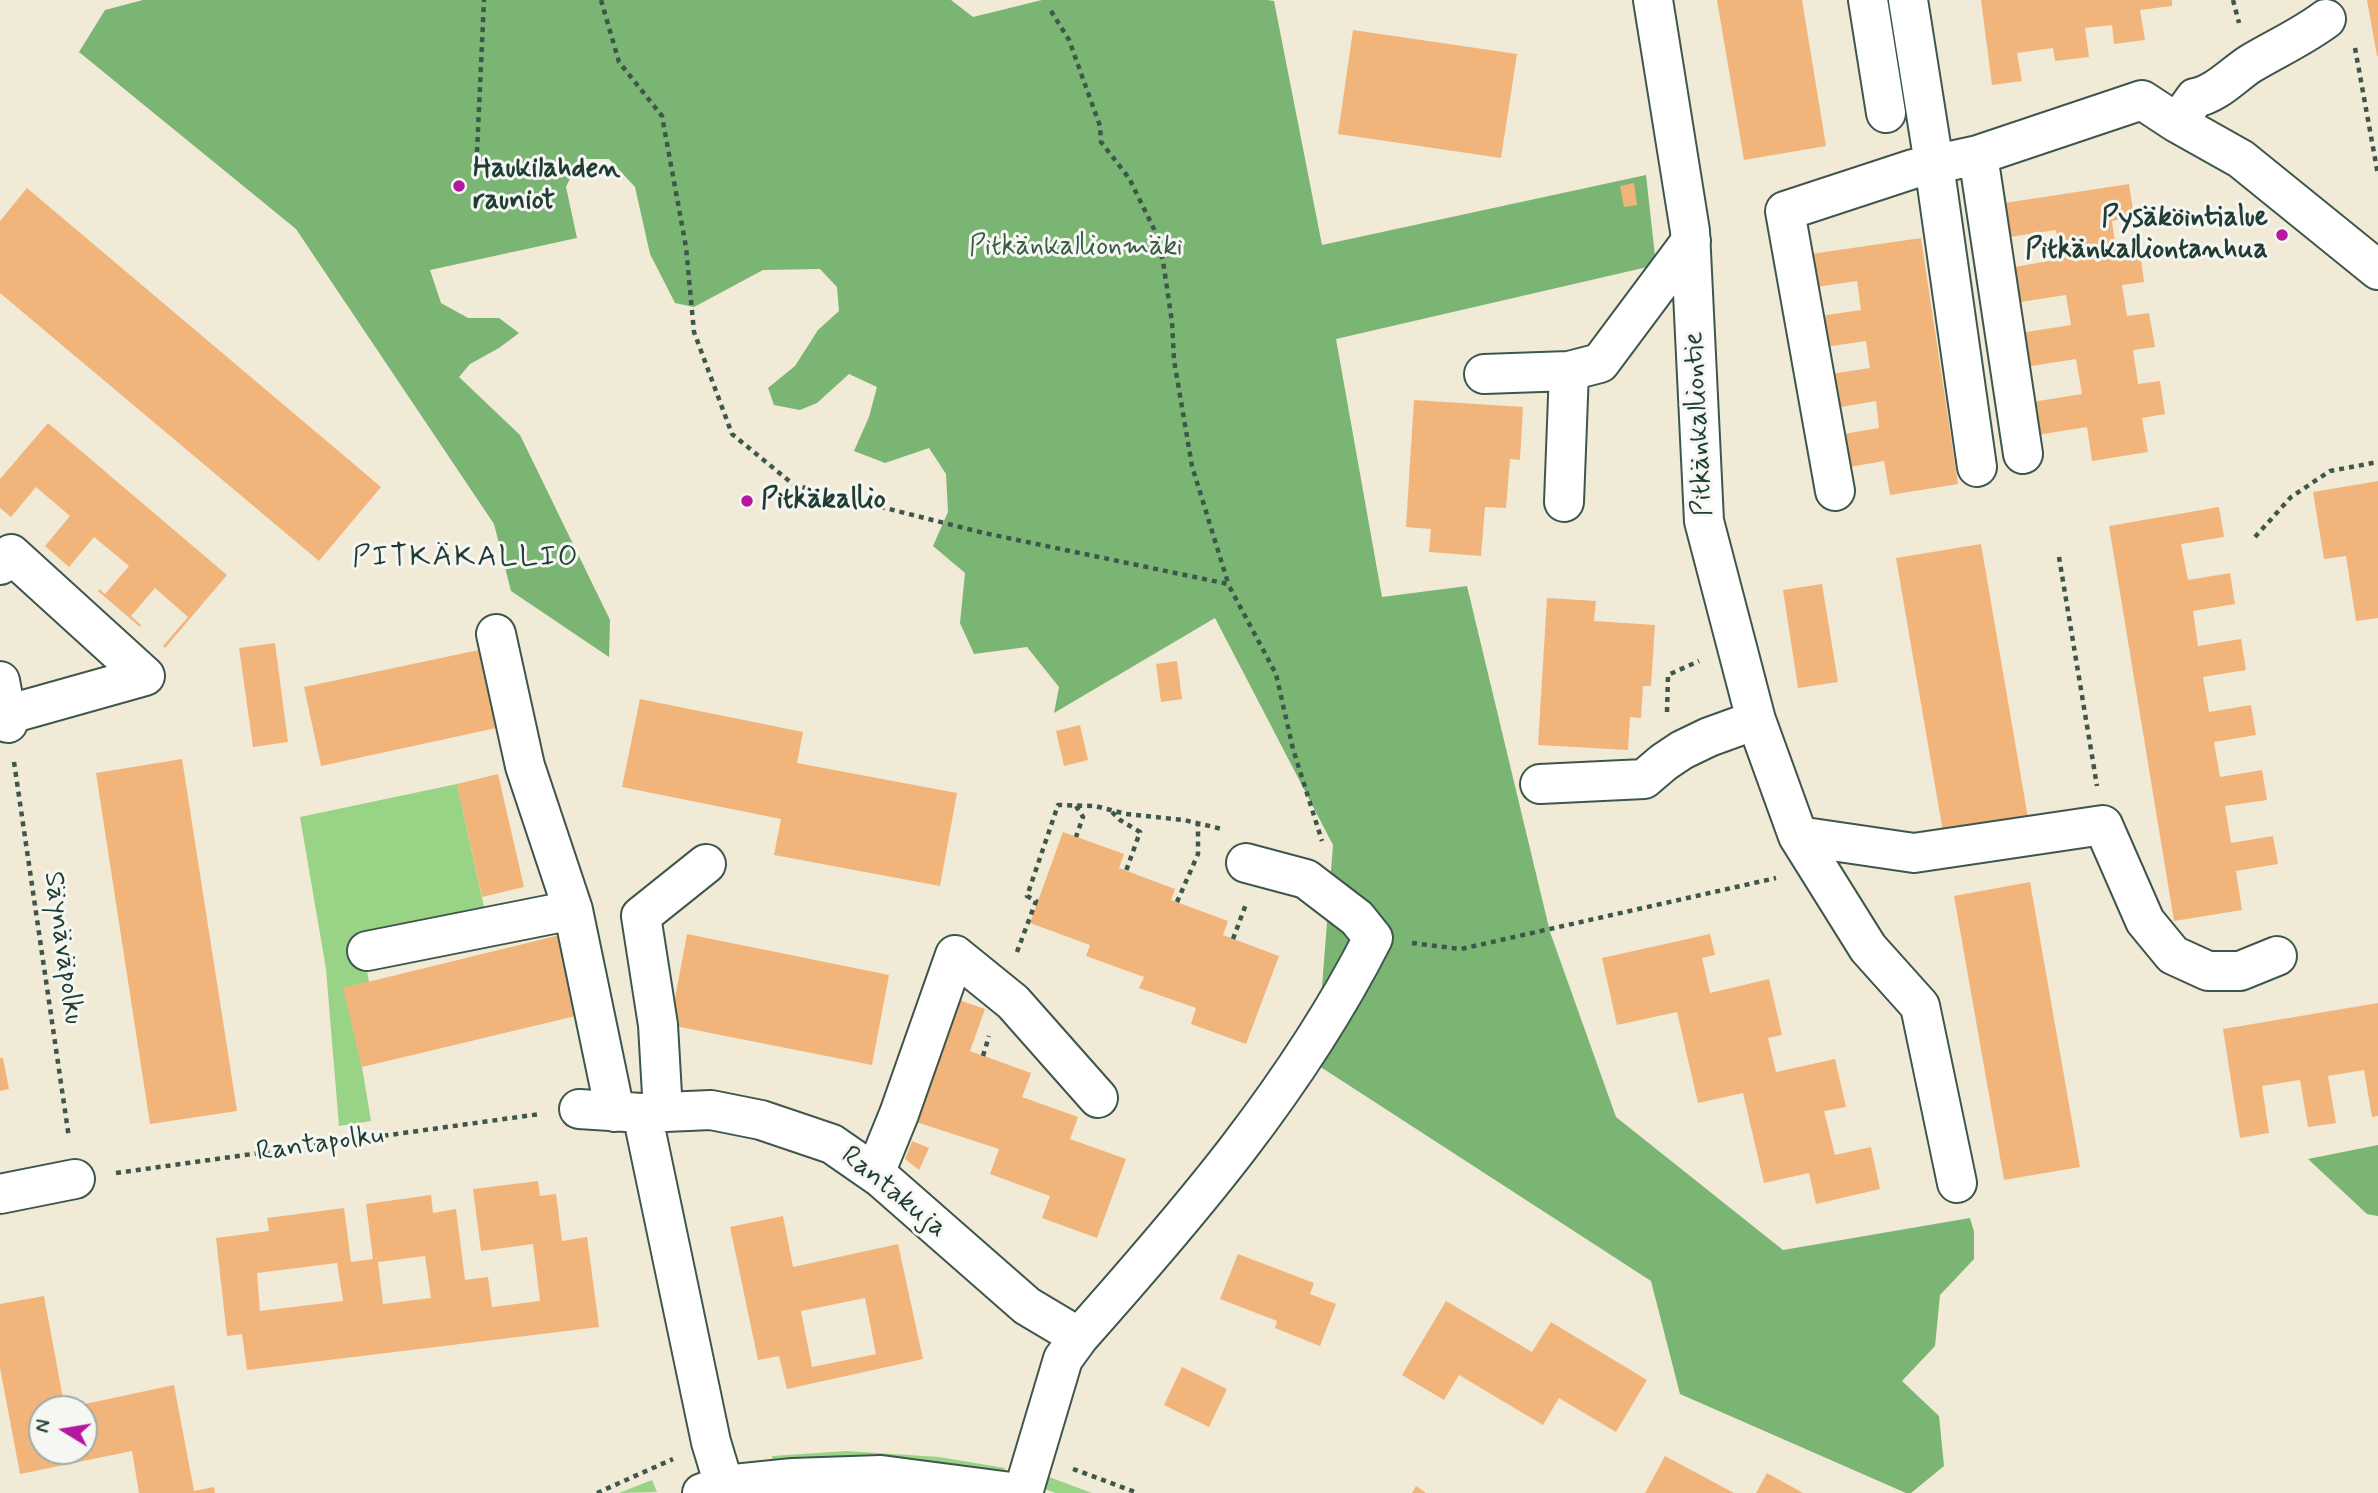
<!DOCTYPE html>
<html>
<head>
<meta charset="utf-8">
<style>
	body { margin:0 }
	#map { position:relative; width:2378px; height:1493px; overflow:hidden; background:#f1ead6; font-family:Mynerve,sans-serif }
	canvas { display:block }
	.north { position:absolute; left:28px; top:1395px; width:70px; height:70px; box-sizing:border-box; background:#f6f6f2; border:2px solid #a0aca6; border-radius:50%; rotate:281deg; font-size:19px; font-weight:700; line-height:28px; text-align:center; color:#1f3d34 }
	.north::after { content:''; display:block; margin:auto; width:24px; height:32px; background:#b5179e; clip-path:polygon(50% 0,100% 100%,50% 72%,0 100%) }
</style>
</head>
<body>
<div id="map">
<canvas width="2378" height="1493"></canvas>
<div class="north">N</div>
</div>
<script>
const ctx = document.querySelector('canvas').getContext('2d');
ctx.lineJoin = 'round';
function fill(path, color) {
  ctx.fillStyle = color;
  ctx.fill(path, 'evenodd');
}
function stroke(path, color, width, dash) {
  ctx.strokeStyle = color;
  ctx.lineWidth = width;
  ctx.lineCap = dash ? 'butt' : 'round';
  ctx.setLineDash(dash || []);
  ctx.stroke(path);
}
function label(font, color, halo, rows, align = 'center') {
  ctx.font = font + ' Mynerve,sans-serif';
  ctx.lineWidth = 6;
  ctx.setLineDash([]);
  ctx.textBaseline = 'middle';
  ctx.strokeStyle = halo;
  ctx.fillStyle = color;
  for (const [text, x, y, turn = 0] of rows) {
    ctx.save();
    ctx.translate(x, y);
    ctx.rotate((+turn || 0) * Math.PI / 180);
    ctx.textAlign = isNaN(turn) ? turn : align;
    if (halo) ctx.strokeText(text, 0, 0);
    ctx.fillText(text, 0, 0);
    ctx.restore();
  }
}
const green = new Path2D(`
	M457,784L486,916L362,944L369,982L344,988L362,1067L371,1121L339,1126L326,969L300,817Z
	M847,1451L939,1457L1005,1468L1002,1479L774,1467L772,1456Z
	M1049,1477L1092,1493H1056L1044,1489Z
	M652,1480L657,1492L619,1493Z`);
const forest = new Path2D(`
	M143,0H951L973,17L1042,0H1267L1274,1L1322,245L1646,175L1656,265L1336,339L1382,597L1467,586L1550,932L1616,1117L1783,1250L1970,1218L1974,1232V1259L1940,1295L1935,1346L1902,1381L1939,1416L1944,1466L1911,1493H1906L1680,1394L1651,1281L1316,1064L1333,845L1215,618L1054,713L1059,687L1027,647L974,654L960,623L965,573L933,546L948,512L946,474L929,448L885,463L854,451L869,417L877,387L849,374L817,403L800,410L774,405L768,388L795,366L818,330L839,311L837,287L820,269L763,270L694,307L675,303L650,254L635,187L609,159H579L566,187L577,238L430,270L441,303L468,318H499L519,333L499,348L470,364L459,377L520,435L610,620L609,657L511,591L494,524L296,229L79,52L105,10Z
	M2378,1145V1216L2367,1214L2308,1159Z`);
const building = new Path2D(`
	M1717,0H1802L1826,146L1744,160Z
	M1981,0H2172V6L2140,10L2145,40L2114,44L2112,25L2085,28L2089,57L2055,61L2053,48L2017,53L2022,81L1992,85Z
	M2367,0H2378V56H2377Z
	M1353,30L1517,54L1501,158L1338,134Z
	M1634,183L1637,205L1624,207L1620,186Z
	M2129,184L2134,217L2112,221L2116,250L2139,246L2144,282L2122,285L2127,316L2149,313L2155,347L2133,350L2138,384L2160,381L2165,414L2142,418L2148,452L2092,461L2087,427L2037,435L2032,402L2082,394L2076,359L2025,367L2020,333L2071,325L2066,295L2014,303L2009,268L2060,259L2056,230L2003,238L1998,204Z
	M27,188L381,487L319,561L0,293V221Z
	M1921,238L1958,484L1890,495L1884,461L1844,468L1838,435L1879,428L1876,401L1835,408L1830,374L1870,368L1866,341L1825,347L1820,316L1861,310L1857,281L1816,287L1811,254Z
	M1414,400L1523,407L1520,460L1510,459L1506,508L1485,507L1481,556L1429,552L1431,529L1406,527Z
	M48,423L227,575L165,648L163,646L188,617L155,588L131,616L141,625L140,627L98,591L99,589L105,594L129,566L94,537L69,567L45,546L70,516L36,487L11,517L0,508V479Z
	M2378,481V618L2356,621L2346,556L2324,559L2313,492Z
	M2219,507L2224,537L2181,544L2188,580L2230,573L2235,604L2193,611L2198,646L2241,639L2246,670L2203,677L2209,712L2251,705L2256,735L2214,742L2220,777L2262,770L2267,800L2225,806L2231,843L2273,836L2278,864L2236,871L2242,910L2174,921L2109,526Z
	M1981,544L2028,818L1943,832L1896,558Z
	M1822,584L1838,682L1798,688L1783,590Z
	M1547,598L1596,601L1594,621L1655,625L1651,686H1643L1641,718L1630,717L1628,750L1538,745Z
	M275,643L288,742L253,747L239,648Z
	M493,647L510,725L321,766L304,687Z
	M1177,661L1182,699L1161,702L1156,664Z
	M640,699L803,732L797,763L957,793L940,886L774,855L781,819L622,787Z
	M1080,725L1088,760L1064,766L1056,731Z
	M182,759L237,1111L150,1124L96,773Z
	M498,774L524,887L482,897L457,784Z
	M1063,832L1124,854L1119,868L1175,889L1171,900L1228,921L1223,935L1279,956L1246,1044L1191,1024L1196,1008L1139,988L1144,977L1086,956L1090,945L1030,923Z
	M2030,882L2080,1167L2004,1180L1954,896Z
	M687,934L889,975L872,1065L670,1025Z
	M1710,934L1715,955L1702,958L1710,993L1769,979L1782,1035L1768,1038L1776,1072L1835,1059L1846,1107L1824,1111L1835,1155L1871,1147L1880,1189L1816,1204L1809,1173L1764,1183L1743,1093L1698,1103L1677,1012L1617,1025L1602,958Z
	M560,935L580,1015L362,1067L343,988Z
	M953,998L985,1009L970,1051L1031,1073L1022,1097L1078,1117L1070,1139L1126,1159L1097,1238L1042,1218L1050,1196L990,1174L999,1149L910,1120Z
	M2378,1003V1116L2372,1117L2364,1070L2328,1076L2336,1123L2308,1127L2300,1080L2262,1086L2269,1133L2240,1138L2223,1029Z
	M0,1058H3L9,1089L0,1091Z
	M912,1141L929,1148L919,1170L905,1159Z
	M538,1181L540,1196L556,1194L562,1241L587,1237L599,1327L247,1370L242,1334L227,1336L216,1238L269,1231L267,1218L344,1208L351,1262L373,1259L366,1204L431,1195L433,1213L456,1209L465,1280L488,1277L492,1307L540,1301L533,1244L481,1251L473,1189ZM425,1256L431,1298L383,1304L378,1262ZM337,1263L343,1301L260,1311L257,1273Z
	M783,1216L793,1267L898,1244L923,1359L787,1389L779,1356L758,1360L730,1227ZM865,1298L876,1354L812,1367L801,1311Z
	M1238,1254L1314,1283L1310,1294L1336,1304L1320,1346L1275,1328L1277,1321L1220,1299Z
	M44,1296L65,1409H42V1451H84V1409L66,1408L174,1385L194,1491L214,1487L215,1493H139L132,1451L20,1474L0,1368V1304Z
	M1446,1301L1532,1352L1551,1322L1647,1380L1616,1432L1559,1398L1543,1425L1459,1375L1444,1400L1402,1375Z
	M1182,1367L1227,1389L1209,1427L1164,1405Z
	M1665,1456L1734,1493H1645Z
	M1767,1473L1803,1493H1756Z
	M1416,1486L1426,1493H1412Z`);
const path = new Path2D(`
	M601,0L619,62L662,116L686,247L694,332L732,434L794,485L984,533L1228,584L1276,674L1293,749L1322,841
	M2233,0L2239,23
	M1051,11L1069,40L1100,126L1101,142L1129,178L1154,229L1163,261L1172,322L1174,360L1192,466L1228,583
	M2355,48L2378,175
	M477,152L484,0
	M2255,537L2291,497L2330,471L2378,462
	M2059,557L2097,786
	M1667,712L1668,675L1699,661
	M14,762L69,1138
	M1076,806L1083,817L1076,837
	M1112,812L1120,820L1140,832L1126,871
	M1177,902L1198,854V823
	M1233,939L1246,904
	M1412,943L1461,949L1776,878
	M1017,952L1036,901L1027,896L1058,805L1095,806L1126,814L1184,820L1222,829
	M983,1056L989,1036
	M116,1173L540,1114
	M1073,1469L1138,1493
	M597,1493L673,1459`);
const minor = new Path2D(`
	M1653,0L1690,231L1704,521L1756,720L1798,836L1868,948L1920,1006L1957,1183
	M1868,0L1886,113
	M1908,0L1934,164L1977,467
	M2177,123L2195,98C2216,94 2232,76 2250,64C2275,49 2302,37 2326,19
	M1978,155L2023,454
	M1484,374L1569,371L1600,363L1691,241
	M1835,491L1785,211L1913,169L1978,155L2142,100L2177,123L2241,159L2378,270
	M1564,502L1569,371
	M0,565L11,554L145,676L6,715
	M496,634L525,766L573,910L615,1112
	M0,681L8,723
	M1540,784L1644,779L1664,762L1682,750L1709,737L1756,720
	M1798,836L1914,853L2103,825L2145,921L2173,955L2208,971H2240L2277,956
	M367,951L573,910
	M579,1109L642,1113L711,1110L761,1120L832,1144L881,1178L1027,1306L1079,1337L1063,1359L1023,1493
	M663,1112L658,1025L641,916L706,864
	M642,1113L711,1442L724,1485
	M875,1173L899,1114L955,955L1013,1002L1098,1098
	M0,1194L75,1179
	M1079,1337C1190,1212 1296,1089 1373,938L1357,918L1306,879L1246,863
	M702,1493L724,1485L793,1478L881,1475L1019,1493`);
const markers = [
	[459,186,7,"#b5179e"],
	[2282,235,7,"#b5179e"],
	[747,501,7,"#b5179e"]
];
const poiNames = [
	["Haukilahden",473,170],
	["rauniot",473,202],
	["Pysäköintialue",2268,219,"right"],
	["Pitkänkalliontanhua",2268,251,"right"],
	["Pitkäkallio",761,501]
];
const parkNames = [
	["Pitkänkallionmäki",1076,248]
];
const streetNames = [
	["Pitkänkalliontie",1700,424,-93],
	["Säynäväpolku",62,948,82],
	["Rantapolku",320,1145,-8],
	["Rantakuja",893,1193,39]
];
const neighbourhoodNames = [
	["PITKÄKALLIO",466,559]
];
fill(green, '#98d386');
fill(forest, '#7ab573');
fill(building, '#f1b57c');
stroke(minor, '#3e574c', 42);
stroke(path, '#3e574c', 4.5, [5, 5]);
stroke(minor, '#fff', 38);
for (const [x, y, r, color] of markers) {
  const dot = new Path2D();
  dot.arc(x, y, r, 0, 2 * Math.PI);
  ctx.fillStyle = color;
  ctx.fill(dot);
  stroke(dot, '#f6f6f2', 2.5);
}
label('bold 28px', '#1f3d34', '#f6f6f2', poiNames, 'left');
label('28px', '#375b44', '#f6f6f2', parkNames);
label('28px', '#1f3d34', '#f6f6f2', streetNames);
ctx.letterSpacing = '2px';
label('30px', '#1f3d34', '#f6f6f2', neighbourhoodNames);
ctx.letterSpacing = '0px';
</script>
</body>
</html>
